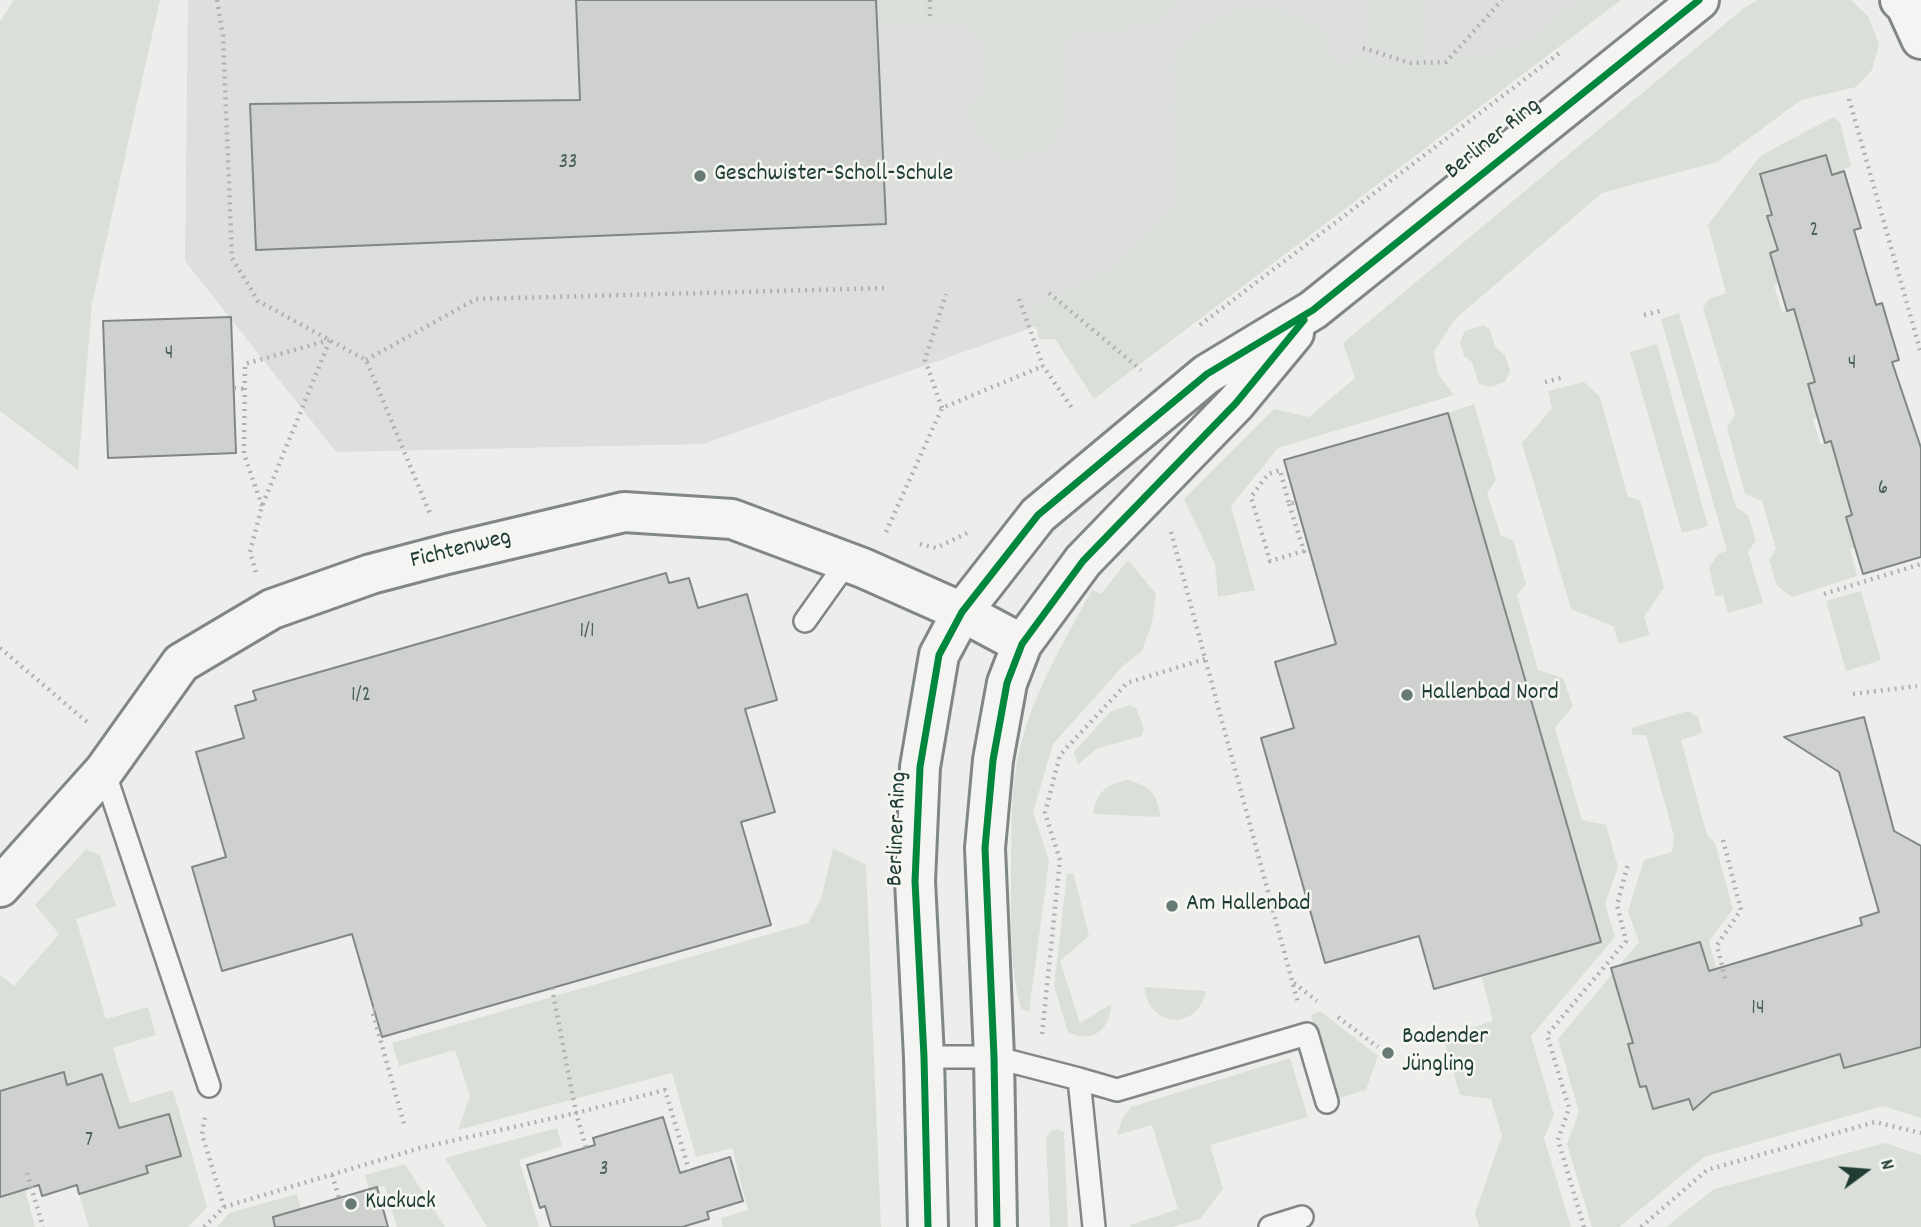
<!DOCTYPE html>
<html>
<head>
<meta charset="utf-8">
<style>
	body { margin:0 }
	#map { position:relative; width:1921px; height:1227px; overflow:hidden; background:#edeeeb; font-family:Dekko,sans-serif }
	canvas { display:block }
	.north { position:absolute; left:1830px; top:1136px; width:70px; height:70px; -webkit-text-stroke:5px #f6f6f2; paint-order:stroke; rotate:74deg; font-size:19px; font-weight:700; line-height:28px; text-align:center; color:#1f3d34 }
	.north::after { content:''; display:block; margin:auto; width:24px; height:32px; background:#1f3d34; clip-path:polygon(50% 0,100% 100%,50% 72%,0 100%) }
</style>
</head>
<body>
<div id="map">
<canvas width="1921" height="1227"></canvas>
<div class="north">N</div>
</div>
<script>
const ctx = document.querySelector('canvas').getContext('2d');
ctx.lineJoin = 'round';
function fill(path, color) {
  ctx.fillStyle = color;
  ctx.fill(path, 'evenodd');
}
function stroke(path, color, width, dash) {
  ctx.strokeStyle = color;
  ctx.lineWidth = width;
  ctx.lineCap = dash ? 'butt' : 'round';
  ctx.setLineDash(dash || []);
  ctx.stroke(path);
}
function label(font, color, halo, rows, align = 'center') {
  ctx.font = font + ' Dekko,sans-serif';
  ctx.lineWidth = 5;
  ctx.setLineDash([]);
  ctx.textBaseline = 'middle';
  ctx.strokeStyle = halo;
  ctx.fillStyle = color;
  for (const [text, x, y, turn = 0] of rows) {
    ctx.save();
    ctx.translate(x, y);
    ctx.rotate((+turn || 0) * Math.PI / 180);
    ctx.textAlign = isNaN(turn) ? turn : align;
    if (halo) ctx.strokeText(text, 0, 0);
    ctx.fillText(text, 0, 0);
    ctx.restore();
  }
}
const built = new Path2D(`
	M188,0H1600L1517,63L1116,298L703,444L336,452L185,261Z`);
const green = new Path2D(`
	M14,0H160L92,304L78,470L0,411V22Z
	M876,0H1179L1153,21L1063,34L1064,118L1041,151L1007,155L985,141L972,110L990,88L991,51L971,22L930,21L877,25Z
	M1370,0H1421L1422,58L1376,46L1370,31Z
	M1583,0H1621L1094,399L1055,339H1039L1032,311L1118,269L1177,205L1175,61L1200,29L1246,11L1292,16L1320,30L1326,58L1348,67L1361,60L1398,71L1517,52Z
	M1758,0H1851L1868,16L1879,44L1872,70L1856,87L1801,100L1717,162L1602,193L1454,320L1434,352L1438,374L1454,395L1278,448L1231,506L1255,590L1218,597L1215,564L1184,499L1274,409L1309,417L1355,378L1343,343L1744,8Z
	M1833,117L1840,122L1851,166L1832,175L1826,155L1760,175L1780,250L1770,253L1779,283L1774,285L1782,312L1798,308L1811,369L1815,368L1818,417L1813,419L1820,444L1836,439L1856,514L1846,517L1855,547L1850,549L1857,576L1792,597L1777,586L1769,560L1776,549L1762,501L1745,494L1727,428L1735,414L1703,308L1709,299L1726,293L1708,225L1760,156Z
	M1679,313L1736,507L1748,515L1756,540L1748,552L1763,603L1728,613L1723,595L1716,597L1709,568L1718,554L1727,551L1661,319Z
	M1483,325L1490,329L1495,347L1505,355L1510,371L1505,382L1491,387L1479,384L1472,362L1464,356L1460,341L1465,331Z
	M1657,344L1708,526L1682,533L1630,352Z
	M1584,382L1600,397L1628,497L1640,500L1664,587L1644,617L1650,635L1619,644L1613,626L1571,609L1522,443L1552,408L1548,391Z
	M1474,404L1496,480L1487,493L1501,536L1513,540L1526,584L1517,595L1538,670L1563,678L1573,706L1555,728L1582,820L1606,825L1618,867L1605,904L1615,937L1531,1036L1554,1115L1544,1138L1571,1227H1479L1475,1213L1502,1136L1491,1099L1460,1095L1443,1037L1493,1021L1482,977L1600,941L1448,413Z
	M1128,560L1156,594L1152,623L1142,651L1123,666L1053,744L1033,812L1049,861L1029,1012L1021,1009C1010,969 1011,929 1011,888C1012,840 1009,791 1021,744C1035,689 1065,640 1092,590L1101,594Z
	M1861,591L1881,660L1846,671L1826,601Z
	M1130,705L1136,708L1144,729L1141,736L1096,749L1079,764L1077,763L1074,752L1110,712Z
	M1688,711L1698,717L1702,733L1681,740L1707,835L1715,843L1733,909L1709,941L1721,985L1620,1000L1633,1043L1628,1045L1640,1087L1646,1086L1652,1109L1754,1081L1753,1075L1798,1067L1840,1054L1921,1040V1118L1883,1106L1704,1157L1619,1227H1592L1567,1144L1579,1112L1558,1039L1639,942L1628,911L1644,860L1672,852L1674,836L1646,735H1633L1631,728Z
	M1128,780C1152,787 1156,793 1161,817L1093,814C1096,792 1107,784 1128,780Z
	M833,848L866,865L881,1227H723L721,1218L748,1210L732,1148L696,1157L672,1073L458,1130L470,1096L455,1050L399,1066L392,1043L808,923L821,899Z
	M86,849L100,855L116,906L76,919L106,1019L148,1007L156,1035L113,1048L130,1103L173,1090L207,1207L188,1227H89L79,1194L148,1173L146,1166L181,1155L169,1114L119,1128L102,1074L67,1085L64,1073L0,1091V975L14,986L59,934L35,905Z
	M1071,873L1074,875L1089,936L1060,961L1080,1023L1111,1004C1110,1030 1093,1044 1068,1032L1054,986L1067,874Z
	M1144,987L1206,991C1202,1015 1176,1030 1156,1012C1148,1006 1146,996 1144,987Z
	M1320,1011L1378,1056L1366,1090L1336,1099L1311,1015Z
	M1290,1058L1308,1117L1210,1145L1223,1189L1200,1219L1172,1227H1131L1130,1225L1178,1209L1152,1125L1117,1135L1122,1119L1131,1107Z
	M557,1128L562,1146L519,1160L539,1227H487L445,1158Z
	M1058,1129L1064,1132L1068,1227H1050L1046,1138L1051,1131Z
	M1885,1143L1921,1155V1227H1666L1714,1189Z
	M405,1164L445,1227H397L385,1186L369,1189L365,1175Z
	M25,1189L35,1227H0V1197Z
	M297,1194L301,1209L292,1227H217L229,1213Z`);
const building = new Path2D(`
	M576,0H876L886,224L256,250L250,104L580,100Z
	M1826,155L1832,175L1844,171L1861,228L1854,230L1876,305L1882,303L1899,360L1892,362L1921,448V557L1863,574L1846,517L1852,515L1831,441L1825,443L1808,384L1815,382L1794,309L1787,311L1770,253L1778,250L1767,216L1772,215L1760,174Z
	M231,317L236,453L108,458L103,321Z
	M1448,413L1601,942L1434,989L1419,936L1325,963L1261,738L1294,728L1275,662L1336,644L1284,460Z
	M666,573L669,583L689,578L698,608L747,594L777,700L745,709L775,812L741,822L771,925L382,1037L352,934L222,971L192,867L226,857L196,752L244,738L235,706L256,700L253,691Z
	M1864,717L1894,831L1921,846V1047L1844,1068L1840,1054L1712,1093L1693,1110L1689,1099L1653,1109L1646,1086L1640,1087L1628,1044L1633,1043L1611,968L1700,942L1709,971L1862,925L1860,918L1879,912L1839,772L1784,737Z
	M64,1072L67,1085L102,1074L119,1128L169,1114L181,1156L146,1166L148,1173L79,1194L77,1185L42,1196L39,1185L0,1197V1091Z
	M663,1117L680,1173L730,1157L743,1201L707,1212L709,1219L682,1227H551L545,1206L540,1208L527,1165L595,1145L593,1138Z
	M377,1187L388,1227H275L273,1217Z`);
const path = new Path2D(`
	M217,0L223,36L232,258L258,301L366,360L431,516
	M930,0V21
	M1363,48L1411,63L1446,62L1502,0
	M1849,99L1921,353
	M1049,293L1141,370
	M1019,299L1043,366L1074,411
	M1644,315L1664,310
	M1200,325L1562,51
	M366,360L476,299L888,288
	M1545,382L1561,378
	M234,388L245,389
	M942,408L925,360L946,294
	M1289,504L1304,551L1270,561L1251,497L1268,474L1280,470L1289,504L1296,502
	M262,506L244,454L245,364L329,340
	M886,532L942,408L1043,366
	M1171,532L1298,1003
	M920,544L936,548L967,533
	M256,572L250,552L262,506L330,340
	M1824,594L1921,564
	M0,648L87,722
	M1853,694L1917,686
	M1723,840L1741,910L1717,945L1726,983
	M1294,983L1317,1001
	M552,988L576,1113L586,1148
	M375,1009L372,1010L404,1124
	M1338,1017L1378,1047
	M1042,1034L1060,860L1045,813L1060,755L1127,683L1205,659
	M27,1173L43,1227
	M332,1175L339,1198
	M224,1207L420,1148L576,1113L665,1090L689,1170
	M204,1227L224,1207L202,1134L205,1116
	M1584,1227L1558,1140L1569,1108L1547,1035L1626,941L1617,905L1628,864
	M1641,1227L1707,1170L1875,1122L1921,1133`);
const lane = new Path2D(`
	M805,621L847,562
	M104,771L209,1086
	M924,1057H994L1079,1079L1094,1227
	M1079,1079L1117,1090L1307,1034L1327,1102
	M1270,1227L1302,1217`);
const street = new Path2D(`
	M1900,0L1906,6L1921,39
	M0,887L104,771L181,663L272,609L371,574L447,554L624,512L732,519L863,568L962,612L1022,644
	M928,1227L924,1057L915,881L920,767L939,655L962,612L1038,515L1207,374L1313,310L1699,0
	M997,1227L994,1057L985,848L993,760L1007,683L1022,644L1083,561L1236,403L1294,333`);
const cycleway = new Path2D(`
	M928,1227L924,1057L915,881L920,767L939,655L962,612L1038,515L1207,374L1313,310L1699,0
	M997,1227L994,1057L985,848L993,760L1007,683L1022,644L1083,561L1236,403L1304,320`);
const markers = [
	[700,176,7,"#677b74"],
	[1407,695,7,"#677b74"],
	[1172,906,7,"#677b74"],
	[1388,1053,7,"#677b74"],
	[351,1204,7,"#677b74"]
];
const numberNames = [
	["33",568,164],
	["2",1814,232],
	["4",169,355],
	["4",1852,365],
	["6",1883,490],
	["1/1",587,633],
	["1/2",361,697],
	["14",1758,1010],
	["7",89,1142],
	["3",604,1171]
];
const streetNames = [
	["Berliner Ring",1494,140,-39],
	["Fichtenweg",461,551,-14],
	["Berliner Ring",899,829,-88]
];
const poiNames = [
	["Geschwister-Scholl-Schule",714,176],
	["Hallenbad Nord",1421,695],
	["Am Hallenbad",1186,906],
	["Badender",1402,1039],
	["Jüngling",1402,1067],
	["Kuckuck",365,1204]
];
fill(built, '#dcdfdb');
fill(green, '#dadfda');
fill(building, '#cfd1cf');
stroke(building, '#818784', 2);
stroke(lane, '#818784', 26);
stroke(street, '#818784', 44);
stroke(path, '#afb2b0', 4.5, [2, 5]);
stroke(lane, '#f4f4f2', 21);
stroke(street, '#f4f4f2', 38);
stroke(cycleway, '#00873e', 7);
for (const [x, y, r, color] of markers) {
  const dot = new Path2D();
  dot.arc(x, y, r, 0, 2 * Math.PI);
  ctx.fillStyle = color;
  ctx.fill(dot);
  stroke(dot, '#f6f6f2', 2.5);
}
label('21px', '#4b625b', null, numberNames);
label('24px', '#1f3d34', '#f6f6f2', streetNames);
label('24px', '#1f3d34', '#f6f6f2', poiNames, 'left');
</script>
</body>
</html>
